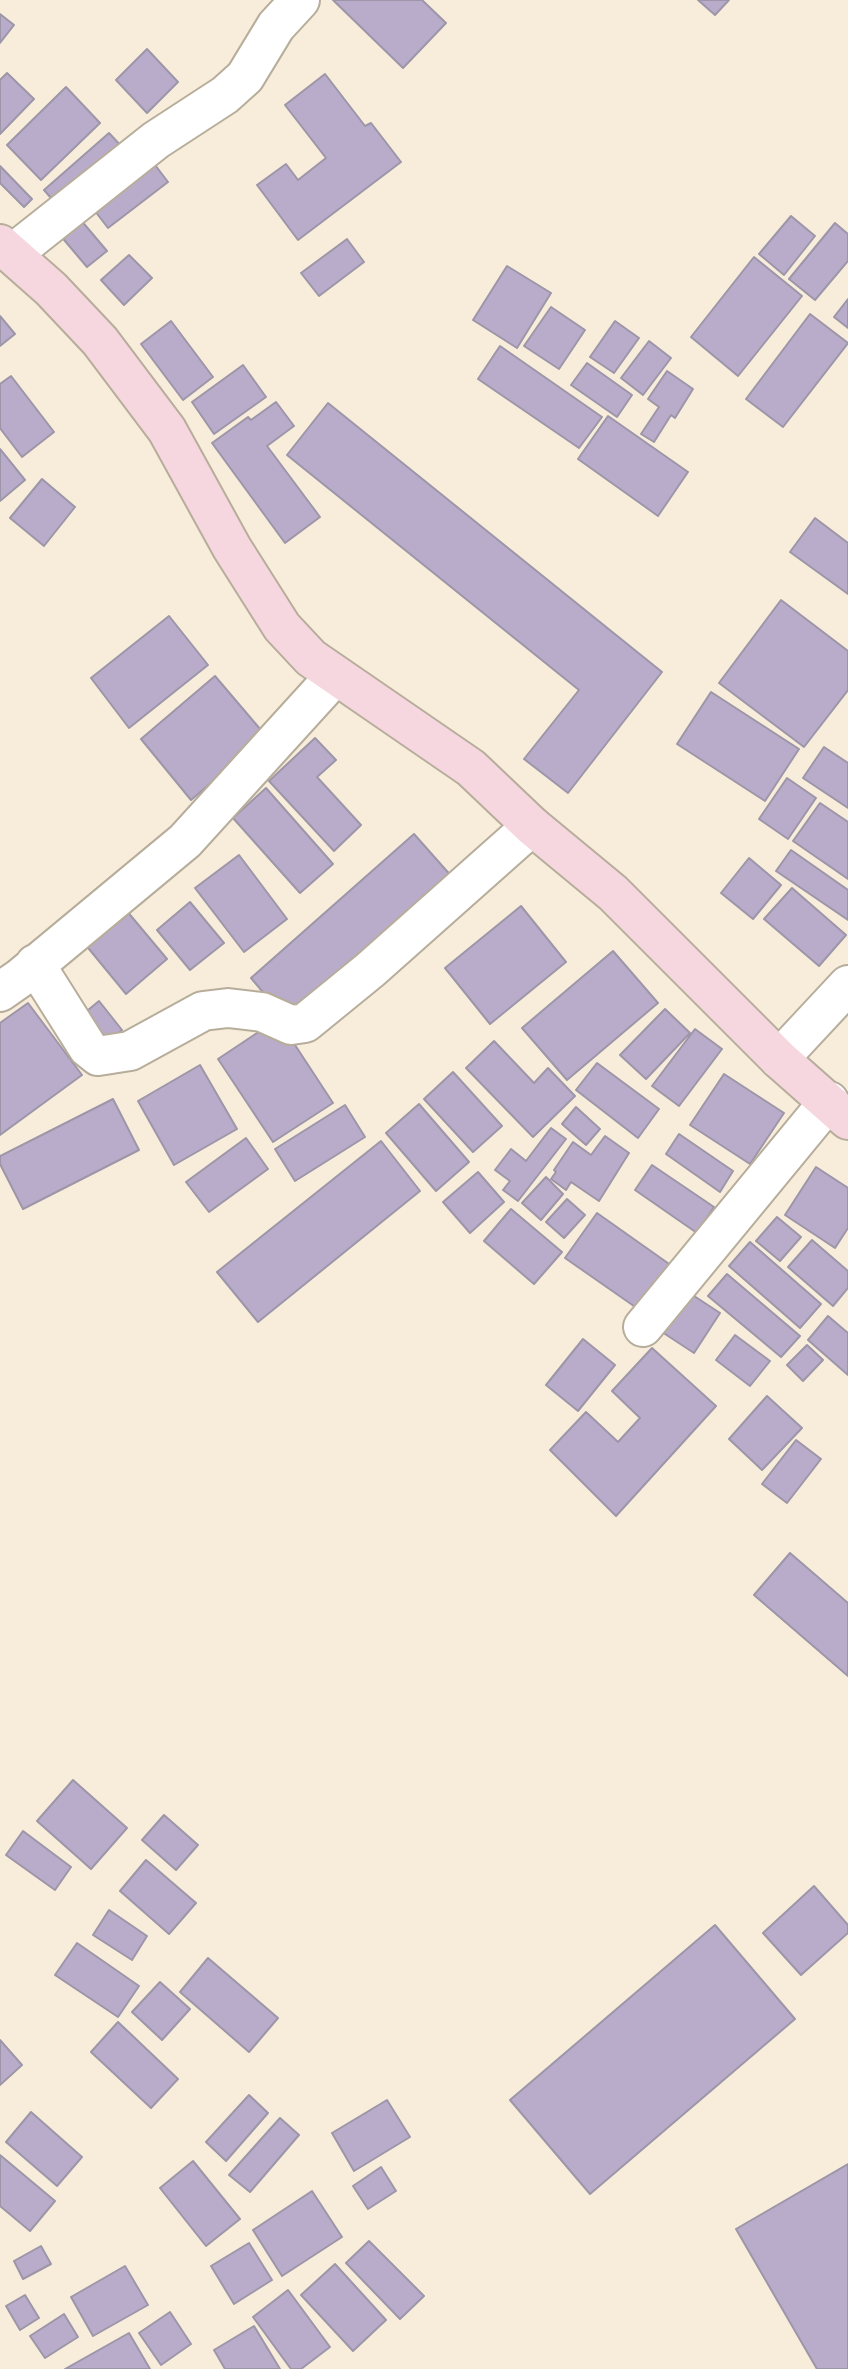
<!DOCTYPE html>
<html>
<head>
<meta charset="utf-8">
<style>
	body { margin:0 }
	canvas { display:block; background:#f8eddb }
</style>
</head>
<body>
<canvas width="848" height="2369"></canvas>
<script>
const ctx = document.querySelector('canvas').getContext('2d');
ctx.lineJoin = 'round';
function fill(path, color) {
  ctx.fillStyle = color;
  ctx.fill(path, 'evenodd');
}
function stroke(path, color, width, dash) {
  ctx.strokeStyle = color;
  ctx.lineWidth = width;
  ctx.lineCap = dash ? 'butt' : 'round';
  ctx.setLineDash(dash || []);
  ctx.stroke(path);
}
const building = new Path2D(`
	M333,0H422L446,23L403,68Z
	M698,0H729L715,15Z
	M0,14L14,25L0,43Z
	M147,49L178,82L147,113L116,80Z
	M7,73L34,99L0,134V80Z
	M325,74L365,126L371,123L401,162L298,240L257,185L286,164L298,180L326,158L285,105Z
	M66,87L100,123L41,180L7,145Z
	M109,133L123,148L58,206L44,190Z
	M149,157L168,182L108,228L88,202Z
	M0,166L32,199L24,207L0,183Z
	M74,212L107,251L87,267L54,228Z
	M791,216L815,236L784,275L759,254Z
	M835,223L848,234V261L815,300L789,279Z
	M347,239L364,262L319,296L301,273Z
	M129,255L152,278L124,305L101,280Z
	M754,257L802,296L738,376L691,337Z
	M507,266L551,293L517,348L473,320Z
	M848,299V328L834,317Z
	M551,307L585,330L559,369L524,346Z
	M810,314L848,343L783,427L746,399Z
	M0,316L15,334L0,346Z
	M171,321L213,377L183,400L141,344Z
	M615,321L639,338L614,373L590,357Z
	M649,341L671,358L643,395L621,378Z
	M500,346L602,417L579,448L478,379Z
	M587,363L632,395L617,417L571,385Z
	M243,365L266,397L214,434L192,402Z
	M667,371L693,389L675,418L671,415L654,442L641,434L659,407L648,399Z
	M11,376L54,432L22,457L0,428V384Z
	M276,402L294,426L267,446L320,517L285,543L212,443L248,417L251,420Z
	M328,403L662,672L568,793L524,759L579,690L287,455Z
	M608,416L688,472L658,516L578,459Z
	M0,449L25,480L0,501Z
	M42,479L75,507L44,546L10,518Z
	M815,518L848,543V594L790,552Z
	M781,600L848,651V690L804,747L719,683Z
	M169,616L208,665L129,728L91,678Z
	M215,676L266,736L191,800L141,739Z
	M711,692L799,749L765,801L677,744Z
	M315,738L336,760L317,777L361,825L334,851L269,781Z
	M824,747L848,763V808L803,778Z
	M787,778L816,798L788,839L759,819Z
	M266,788L333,864L300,893L233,818Z
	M820,803L848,822V879L793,841Z
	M414,834L453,878L289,1023L251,978Z
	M791,850L848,890V920L776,871Z
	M239,855L287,919L244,952L195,888Z
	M749,858L781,885L753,919L721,893Z
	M792,888L846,935L819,966L764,919Z
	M190,902L224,943L190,970L157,930Z
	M121,904L167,959L126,994L80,938Z
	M521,906L566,962L490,1024L445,968Z
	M613,951L658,1003L567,1080L522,1028Z
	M99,1001L122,1030L99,1049L76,1020Z
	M28,1003L82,1075L0,1135V1023Z
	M665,1009L690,1033L646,1079L620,1055Z
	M278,1019L333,1103L273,1142L218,1059Z
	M695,1029L722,1049L679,1106L652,1086Z
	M494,1041L534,1083L548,1068L575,1096L533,1137L466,1068Z
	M597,1063L659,1109L638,1138L576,1090Z
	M200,1065L237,1129L174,1165L138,1101Z
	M453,1072L502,1126L473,1152L424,1099Z
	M724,1074L784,1113L750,1164L690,1125Z
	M113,1099L139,1150L23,1209L0,1164V1156Z
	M419,1104L469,1162L436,1191L386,1133Z
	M345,1105L365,1137L295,1181L275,1149Z
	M576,1107L600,1129L586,1145L562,1124Z
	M551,1128L566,1139L518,1201L503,1190L510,1181L495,1170L511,1149L526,1161Z
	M679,1134L733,1171L720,1192L666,1154Z
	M605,1136L629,1153L599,1201L571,1182L566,1190L551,1179L556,1172L554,1170L573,1142L591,1155Z
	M246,1138L268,1169L209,1212L186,1182Z
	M381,1141L420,1191L258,1322L217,1272Z
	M652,1165L714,1207L697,1233L635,1190Z
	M816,1167L848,1188V1228L835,1248L785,1215Z
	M478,1172L504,1202L470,1233L443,1202Z
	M546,1177L563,1194L541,1220L522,1203Z
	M567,1199L585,1215L564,1238L546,1222Z
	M511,1209L562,1252L534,1284L484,1241Z
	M597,1213L672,1266L641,1311L565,1258Z
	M777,1217L801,1237L780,1261L756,1241Z
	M812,1240L848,1271V1288L833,1306L788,1267Z
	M750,1242L821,1304L800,1328L729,1266Z
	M727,1274L800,1336L781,1357L708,1296Z
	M688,1292L720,1313L694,1353L662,1332Z
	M828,1316L848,1333V1375L808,1340Z
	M735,1335L770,1361L750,1386L716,1360Z
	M583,1339L615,1365L578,1411L546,1385Z
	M807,1345L823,1360L803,1381L787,1365Z
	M652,1348L716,1406L616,1516L550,1450L586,1412L618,1442L640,1418L612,1391Z
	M767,1396L802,1428L762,1470L729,1439Z
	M796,1440L821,1459L787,1503L762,1484Z
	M790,1553L848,1603V1676L754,1595Z
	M73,1780L127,1828L91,1869L37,1821Z
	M164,1815L198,1845L176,1870L142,1840Z
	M23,1831L71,1867L55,1890L6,1855Z
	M146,1860L196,1903L169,1934L120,1891Z
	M814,1886L848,1925V1933L801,1975L763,1933Z
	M109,1910L147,1936L132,1960L93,1935Z
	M715,1925L795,2019L590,2194L510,2100Z
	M77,1943L139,1986L118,2017L55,1975Z
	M208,1958L278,2018L249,2052L180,1992Z
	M160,1982L190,2009L162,2040L132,2012Z
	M118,2022L178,2079L151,2108L91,2052Z
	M0,2040L22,2065L0,2085Z
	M249,2095L268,2113L226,2161L206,2142Z
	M387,2100L410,2137L354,2171L332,2133Z
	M31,2112L82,2157L57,2186L6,2142Z
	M280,2118L299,2135L250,2192L229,2175Z
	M0,2155L55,2201L30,2231L0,2206Z
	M193,2161L240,2219L206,2246L160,2188Z
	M848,2164V2369H817L736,2229Z
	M381,2167L396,2191L368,2209L353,2186Z
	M312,2191L342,2237L282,2276L253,2230Z
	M369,2241L424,2296L400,2319L346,2263Z
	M249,2243L272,2280L234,2304L211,2266Z
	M41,2246L51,2264L23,2279L14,2261Z
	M335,2264L386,2320L353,2351L301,2295Z
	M125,2266L148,2305L93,2336L71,2297Z
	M288,2290L330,2347L301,2369H291L253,2317Z
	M25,2295L39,2318L20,2330L6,2306Z
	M170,2312L191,2344L161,2365L139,2333Z
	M64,2314L78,2337L45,2358L30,2336Z
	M254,2326L280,2369H225L214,2350Z
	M129,2333L150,2369H65Z`);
const street = new Path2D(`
	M12,254L156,140L225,95L245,77L276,26L300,0
	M35,964L88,1048L98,1056L130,1051L203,1011L228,1008L262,1012L291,1025L305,1023L370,970L532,826
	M0,992L20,978L185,841L335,676
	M779,1059L848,985
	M643,1327L829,1101`);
const secondary = new Path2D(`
	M0,244L51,289L100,341L167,430L232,548L282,627L311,658L471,768L532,826L613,893L779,1059L848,1120`);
fill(building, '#b9acca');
stroke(building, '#9d96a8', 2);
stroke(street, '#b7ad9b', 42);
stroke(secondary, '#b7ad9b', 42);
stroke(street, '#fff', 38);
stroke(secondary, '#f6d7e0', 38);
</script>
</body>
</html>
